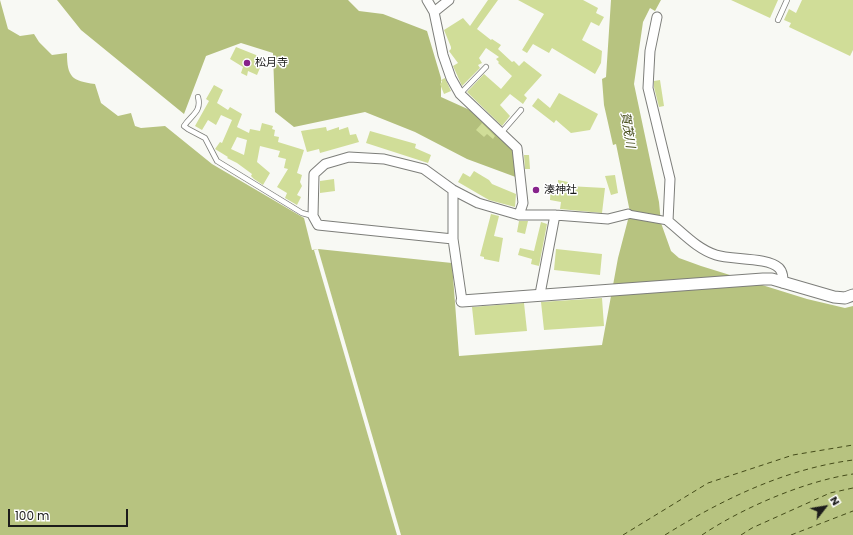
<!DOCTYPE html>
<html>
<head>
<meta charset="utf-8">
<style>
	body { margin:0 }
	#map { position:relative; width:853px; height:535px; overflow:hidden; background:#f8f9f4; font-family:Poppins,sans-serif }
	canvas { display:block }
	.north { position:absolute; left:805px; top:487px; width:40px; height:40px; -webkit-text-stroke:3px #fff; paint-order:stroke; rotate:59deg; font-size:11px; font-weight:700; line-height:16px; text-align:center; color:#1c1c1b }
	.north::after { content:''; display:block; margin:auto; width:14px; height:18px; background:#1c1c1b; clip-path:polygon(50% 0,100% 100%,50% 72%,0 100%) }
	.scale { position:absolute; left:8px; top:509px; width:120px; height:18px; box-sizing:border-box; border:2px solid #1c1c1b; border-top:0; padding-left:5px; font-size:12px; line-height:14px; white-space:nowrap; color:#1c1c1b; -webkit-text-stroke:3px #fff; paint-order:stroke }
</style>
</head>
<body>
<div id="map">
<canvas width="853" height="535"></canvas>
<div class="north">N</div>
<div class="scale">100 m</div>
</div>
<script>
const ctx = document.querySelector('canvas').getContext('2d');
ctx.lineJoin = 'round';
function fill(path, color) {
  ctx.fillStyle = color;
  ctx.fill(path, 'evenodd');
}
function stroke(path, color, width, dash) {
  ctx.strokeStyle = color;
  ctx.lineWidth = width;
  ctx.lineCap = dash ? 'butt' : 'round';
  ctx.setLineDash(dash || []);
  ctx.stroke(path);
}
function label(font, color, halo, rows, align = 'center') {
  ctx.font = font + ' Poppins,"Noto Sans JP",sans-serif';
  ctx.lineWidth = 3;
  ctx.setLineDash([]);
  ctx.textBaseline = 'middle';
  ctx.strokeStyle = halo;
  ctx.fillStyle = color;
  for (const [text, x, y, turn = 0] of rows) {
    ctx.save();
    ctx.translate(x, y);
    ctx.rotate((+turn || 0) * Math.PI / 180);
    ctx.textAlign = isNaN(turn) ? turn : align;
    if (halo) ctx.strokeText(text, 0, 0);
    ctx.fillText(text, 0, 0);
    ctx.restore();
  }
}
const forest = new Path2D(`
	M57,0H348L359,11L383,14L427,31L441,78V97L472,111L515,148L521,179L467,159L415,132L365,112L294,127L275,112L273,53L241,43L206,56L184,114L81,30Z`);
const water = new Path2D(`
	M0,0L8,29L20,36L34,34L39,42L52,55L67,53C67,77 72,81 95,84L101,103L118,116L131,113L135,126L141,128L165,126L212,164L304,218L312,250L318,249L452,263L459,356L602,345L618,258L630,212L616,144L613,145L604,105L602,79L606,77L611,0H661L655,11L650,8L643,22L634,84L659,202L661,223L671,251L679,258L701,266L807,299L845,308L853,306V535H0Z`);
const pier = new Path2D(`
	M318,249L401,535H397L314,250Z`);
const ferry = new Path2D(`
	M623,535L708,483L793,455L853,445
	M665,535C723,499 785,469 853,460
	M702,535C742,508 805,481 853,474
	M741,535L752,528L830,493L853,488
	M791,535L853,511`);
const building = new Path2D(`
	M488,0H498L477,29L491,40L492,39L501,45L498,49L512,62L514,61L519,66L524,61L542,75L524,95L527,98L523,104L510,94L500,105L510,116L502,126L467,92L484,74L501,89L512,76L498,63L499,62L496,59L499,57L486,48L479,58L482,63L478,65L480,68L462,86L453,66L458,63L449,51L451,49V47L444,30L463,18L470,26Z
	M518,0H583L598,8L596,13L604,17L599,26L591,22L582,40L602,51L601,63L595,74L552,48L549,53L533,44L527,53L522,50L544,14Z
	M731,0H778L770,18Z
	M802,0H853V50L850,56L789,27L791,23L784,20L789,9L796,13Z
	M236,47L256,55L262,63L257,75L248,71L247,76L241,73L243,67L230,59Z
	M445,78L451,91L444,94L440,84L442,82L441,80Z
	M660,80L664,106L659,107L654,87V81Z
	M214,85L223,90L217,103L228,110L230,107L242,114L237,127L249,133L250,129L260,131L262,123L273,126L272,129L275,130L274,136L279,137L278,142L304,150L297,173L302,175L300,182L302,186L297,195L301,197L297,205L285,198L287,193L277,187L288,169L284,168L286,159L278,157L280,151L260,146L257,162L270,173L263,185L254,179L251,176L252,174L237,163L227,158L228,157L215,149L220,142L222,143L232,120L221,115L216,125L208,120L202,130L195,126L209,101L206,99ZM237,137L247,140L244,155L231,149Z
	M559,93L598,114L590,130L571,133L556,120L554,123L532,106L538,98L550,108Z
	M482,123L495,136L493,139L487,134L484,137L476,130Z
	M326,127L327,131L339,127V130L348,127L350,135L356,134L359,142L320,153L319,149L307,152L301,131Z
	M370,131L416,144L415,148L431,155L428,163L366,143Z
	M524,155H529L530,169H525Z
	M474,171L489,180L492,184L516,194L515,207L489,200L458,182L463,173L470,177Z
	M615,175L618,193L611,195L605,176Z
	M334,179L335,191L320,193V181Z
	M558,180L568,182V186L605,188L602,213L560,209L561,202L550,200L551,186L558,185Z
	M491,214L499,216L494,236L503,238L499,262L484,259V257L480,256Z
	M519,221H528L525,234L517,232Z
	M541,222L547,224L539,266L531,264L532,259L518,255L520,248L534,251Z
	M556,249L602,254L600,275L554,270Z
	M602,298L604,326L544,330L541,302Z
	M524,303L527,331L475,335L472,307Z`);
const service = new Path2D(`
	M778,20L787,0
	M460,94L486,67
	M198,97C202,112 191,115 184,126L188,129L205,138L217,161L302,213L313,216
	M501,133L521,110`);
const pedestrian = new Path2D(`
	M628,214L668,221`);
const minor = new Path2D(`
	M427,0L434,12L443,55L451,78L460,94L517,148L523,203L519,215
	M434,12L449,0
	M657,17L650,51L648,88L670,179L668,221C683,233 697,249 716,255C731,260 768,257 779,268C783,272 783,278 783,283
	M453,190V239L462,301
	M453,239L318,225L313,216L314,174L325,164L349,157L384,159L424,169L453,190L478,203L519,215H555L608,219L628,214
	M540,294L555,215`);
const tertiary = new Path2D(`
	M462,301L763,279H772L834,297L845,298L853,295`);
const markers = [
	[247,63,4,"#87238b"],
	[536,190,4,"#87238b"]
];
const poiNames = [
	["松月寺",255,63],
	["湊神社",544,190]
];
const waterNames = [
	["賀茂川",627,130,81]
];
fill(forest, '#b3bf7c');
fill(water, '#b7c380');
fill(pier, '#f8f9f4');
stroke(ferry, '#454c1a', 1, [5, 4]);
fill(building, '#d0dd98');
stroke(service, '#7d7e7a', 6);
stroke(pedestrian, '#7d7e7a', 9);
stroke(minor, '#7d7e7a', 11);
stroke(tertiary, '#7d7e7a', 13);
stroke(service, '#fff', 4.5);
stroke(pedestrian, '#fff', 7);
stroke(minor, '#fff', 9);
stroke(tertiary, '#fff', 11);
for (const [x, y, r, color] of markers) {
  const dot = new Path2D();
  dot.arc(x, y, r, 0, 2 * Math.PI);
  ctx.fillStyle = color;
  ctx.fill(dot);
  stroke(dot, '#fff', 1.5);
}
label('11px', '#1c1c1b', '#fff', poiNames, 'left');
label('italic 12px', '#454c1a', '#fff', waterNames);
</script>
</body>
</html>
